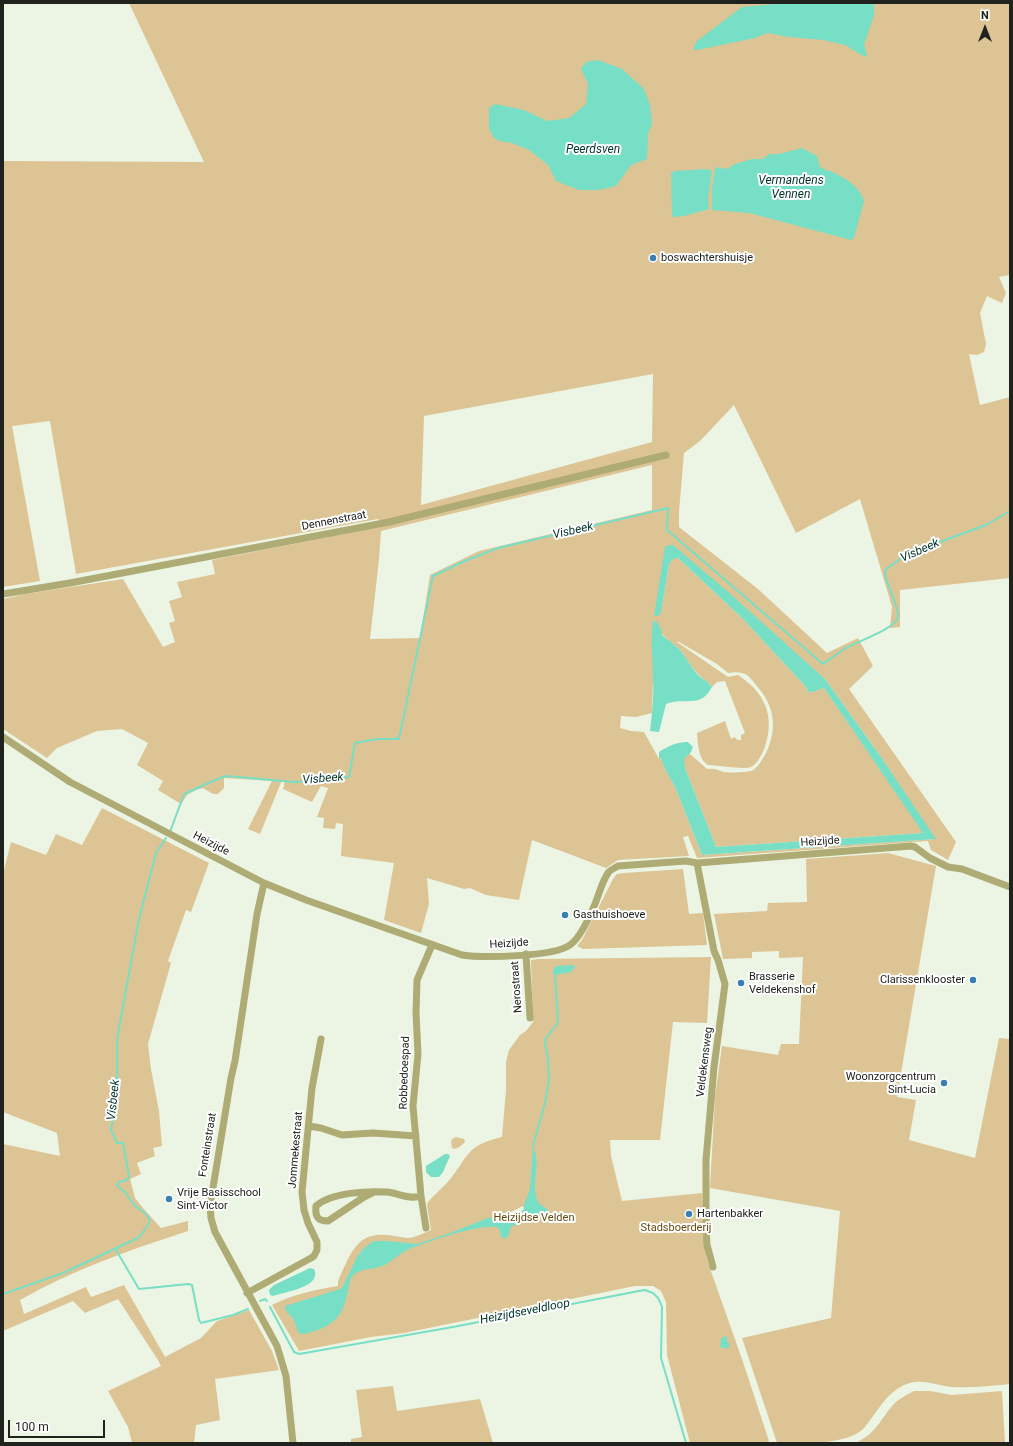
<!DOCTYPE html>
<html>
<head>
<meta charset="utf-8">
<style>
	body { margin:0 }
	#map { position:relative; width:1013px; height:1446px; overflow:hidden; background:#ecf5e4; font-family:Roboto,sans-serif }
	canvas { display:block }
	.frame { position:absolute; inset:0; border:4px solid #20231d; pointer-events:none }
	.north { position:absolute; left:965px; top:8px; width:40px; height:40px; -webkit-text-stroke:3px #fff; paint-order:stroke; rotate:0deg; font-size:11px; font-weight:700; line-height:16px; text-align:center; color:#20231d }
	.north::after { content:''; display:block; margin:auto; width:14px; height:18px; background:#20231d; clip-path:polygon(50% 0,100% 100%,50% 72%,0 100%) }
	.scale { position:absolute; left:8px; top:1420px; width:97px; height:18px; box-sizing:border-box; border:2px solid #20231d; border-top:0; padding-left:5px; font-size:12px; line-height:14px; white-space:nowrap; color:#20231d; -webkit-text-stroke:3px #fff; paint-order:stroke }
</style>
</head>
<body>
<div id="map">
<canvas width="1013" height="1446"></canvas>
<div class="frame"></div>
<div class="north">N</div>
<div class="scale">100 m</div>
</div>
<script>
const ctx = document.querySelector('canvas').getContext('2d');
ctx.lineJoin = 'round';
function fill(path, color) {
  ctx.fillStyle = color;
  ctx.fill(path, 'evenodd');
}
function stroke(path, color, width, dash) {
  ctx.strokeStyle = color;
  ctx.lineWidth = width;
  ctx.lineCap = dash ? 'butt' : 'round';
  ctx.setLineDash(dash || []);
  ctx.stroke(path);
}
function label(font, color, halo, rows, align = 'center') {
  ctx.font = font + ' Roboto,sans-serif';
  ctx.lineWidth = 4;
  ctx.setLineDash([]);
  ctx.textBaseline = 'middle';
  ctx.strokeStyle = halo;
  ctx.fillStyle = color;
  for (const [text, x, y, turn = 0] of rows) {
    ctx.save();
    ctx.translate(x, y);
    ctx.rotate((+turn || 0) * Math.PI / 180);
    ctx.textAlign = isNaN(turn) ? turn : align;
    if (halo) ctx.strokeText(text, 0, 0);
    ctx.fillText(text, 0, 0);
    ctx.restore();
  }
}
const green = new Path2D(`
	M129,3H1010V275L999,277L1006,293L1002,303L987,296L980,313L986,344L984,352L977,355L969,354L980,405L1010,397V578L900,590V627L890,628L892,607L860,499L796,533L734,405L700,441L684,453L679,512V527L758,589L827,653L858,638L873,666L849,689L956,842L948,860L931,850L928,841L697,858L688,836L683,837L689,856L618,860L606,868L532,840L519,900L486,895L470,888L464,889L427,878L429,904L421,933L384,920L394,863L341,856L343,824L336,823L335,829L323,828L324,818L317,817L328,788L321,786L312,802L283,789L285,781L282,780L260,834L248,829L272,781L224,778V788L218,794H213L203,788L196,790L187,795L181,804L158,790L163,781L137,765L148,743L122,729L97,731L57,748L47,758L3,729V599L25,594L123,579L163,647L175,642L169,623L175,621L169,601L182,597L177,582L215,574L212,560L380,527L378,519L76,574L50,421L12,426L40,581L3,587V161L204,162ZM653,374L652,442L421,505L424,416ZM652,465V510L479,551L430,575L420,638L370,639L379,559L381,531ZM670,545L825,679L881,757L935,839L702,855L676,789L664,767L661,758L659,759L644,732L631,731L620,728L621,716L636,717L652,713L653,681L662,634C666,639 678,647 681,651C687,659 691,667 698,674C703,679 708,681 712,687L717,682L725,681L745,733L741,735V740H738L734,737L731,739L725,721L697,733C698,743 698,759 708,765C717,765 744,770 751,767C758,764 762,753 765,747C775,715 765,693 738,675L728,677L677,642H679L717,664L728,673C743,671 747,673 756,685C775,706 778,729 765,755C761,761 758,768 751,771C747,772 729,773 724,772C716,770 716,768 707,769L689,753L683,759L685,768L716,847L924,833L824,688L809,693L806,687L742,618L678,558H673L669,564L661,613Z
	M102,808L209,863L191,912L186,910L168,961L171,963L148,1044L151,1069L159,1111L162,1146L153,1148L155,1156L137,1163L141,1174L130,1179L135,1198L142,1207L161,1228L188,1221V1231C130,1250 72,1270 20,1300L24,1314L86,1287L91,1297L124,1285L165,1357L201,1338L217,1321L249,1310L272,1351L279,1370L215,1379L220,1420L196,1425L194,1443H132L128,1427L108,1391L161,1366L158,1360L118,1299L85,1313L73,1301L3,1331V1144L60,1156L57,1133L3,1112V874L11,842L46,855L56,834L82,845Z
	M888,853L936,866L897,1097L916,1100L909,1140L975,1158L999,1038L1010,1039V1384C991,1386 971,1388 952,1387C938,1386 924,1379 910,1383C888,1389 878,1411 865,1427C849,1446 800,1443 777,1443L742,1338L831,1318L840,1211L710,1188L715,1097L722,1046L778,1055L781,1044H799L803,957L779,958V951L752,952V958L723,959L714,914L767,911L768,903L807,902L806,859Z
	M683,869L689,914L703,913L707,945L583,949L577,946L582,940L613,879L617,874L624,873Z
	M711,957L707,1023L673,1022L660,1140H610L611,1156L622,1201L702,1193L705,1249L707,1260L743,1362L769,1441L767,1443H690L667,1355L666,1302L661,1291L653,1286H635L404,1333L371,1337L299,1351L272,1305C293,1294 315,1290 338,1286V1281C344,1268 349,1253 359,1243C373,1230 391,1236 407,1238C414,1238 424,1233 431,1230L427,1205L428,1202C434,1195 440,1190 446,1184C469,1158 463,1146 502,1137L506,1090V1062L509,1050L520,1035L526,1031L533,1022L531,960L538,959Z
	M456,1137L464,1139L465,1142C461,1146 457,1150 452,1148L451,1142L452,1139Z
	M393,1386L397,1411L480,1399L493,1443H351V1439L362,1437L356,1390Z
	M914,1391H930L952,1395L1002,1391L1005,1443H855C876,1434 879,1421 893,1405C898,1399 907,1395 914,1391Z`);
const water = new Path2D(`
	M785,3H874V15L864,45L867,55L865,57L845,45L823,40L788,37L768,33L755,38L697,50H694V46L697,41L742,7Z
	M598,60L622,69L644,89L650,105L652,123L648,134L647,159L631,165L616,186L599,190H579L556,181L548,165L529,150L512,143L499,141L493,137L489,128V108L495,104L524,110L547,121L569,118L586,104L588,84L581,69L586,62Z
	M802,148L817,156L820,167L828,171H831C845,179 859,185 864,201L854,238L851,240L749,213L712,210V189L715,169L716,167L727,169L735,164L752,159H763L769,154H779Z
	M706,169L712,171L708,199L709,209L684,216L672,217L671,173L675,171Z
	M670,545H673L727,591L825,679L881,757L936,839L702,855L676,789L664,767L661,758L659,759V752C668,746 677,742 688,742L693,747L691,752L684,759L685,768L716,847L923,833L824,688L809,693L806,687L742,618L678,558L673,559L669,564L661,613L658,616H654L665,547Z
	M653,621H656C659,625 662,629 662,635C667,639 678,647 681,651C687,659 691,667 698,675C703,679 708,681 712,687C700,710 684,696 666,704L659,732L650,731C652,714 654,697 653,679C653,660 650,640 653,621Z
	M574,965L575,967L571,972L555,975L553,973L554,968L556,966Z
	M533,1146C542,1165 530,1183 538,1202C540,1205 545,1207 548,1210L547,1216L539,1218L529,1213L524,1220L511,1227C509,1232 510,1237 504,1239L501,1236L499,1228C486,1221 422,1243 407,1250C399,1254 389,1264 382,1266C371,1270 358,1268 351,1278C348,1288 347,1299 343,1308C336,1325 318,1331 303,1334H300C296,1330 296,1324 293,1319C290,1314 285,1312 285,1306L340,1289L343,1286L357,1257L364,1248L372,1242L376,1241H387L417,1244L450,1233L488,1218L507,1216L523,1208L530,1189Z
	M445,1154H448L450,1156L443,1172L439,1177H431L426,1172V1166Z
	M310,1268L314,1269C323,1287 284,1292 273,1296L270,1295L269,1290L274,1285Z
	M725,1336L727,1337V1342L730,1344L727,1349L720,1347L721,1339Z`);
const pier = new Path2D(`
	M523,1206L524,1209L521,1212L508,1218L507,1214Z`);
const stream = new Path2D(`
	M170,832L184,794L220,778L227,776L293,782H299L314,778L349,777L355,743L377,739H399L433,576L460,563L498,548L668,508L667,530L823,664C830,659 838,653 846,648C856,642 897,628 898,617C898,606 888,586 885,575V570L907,554L986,525L1010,511
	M533,1146L545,1103L549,1080L548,1060L545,1042L546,1038L557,1024L558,1020L555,975
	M116,1250L139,1289L188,1284L192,1285L199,1320L201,1323L233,1315L248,1309
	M3,1294L63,1273L138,1238C144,1232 147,1228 150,1220L145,1213L134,1205L125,1192L117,1186L119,1182L127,1180L129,1176L123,1143H117L111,1130L117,1092V1039L139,919L156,853L166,838
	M260,1301L265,1299L267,1301
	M270,1307L294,1352L299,1354L453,1327L639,1291L645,1290L653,1293L658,1298L660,1302L662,1307L661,1358L686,1443`);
const minor = new Path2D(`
	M3,594L70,583L389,522L666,455
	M3,737L70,782L264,883L306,900L462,955C483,958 553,957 570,945C580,938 590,916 595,904C599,894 602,882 608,873C610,870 615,868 618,866L686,861L697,863L911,846L915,847L930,858L948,867L962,869L1010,887
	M697,863L714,951L718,960L725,984L714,1067L706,1160V1226L707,1245L713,1267
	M264,883L257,914L235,1061L231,1078L210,1206L211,1218L215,1232L277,1346L286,1376L293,1443
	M526,954L530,1018
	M309,1126L321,1128L342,1135L373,1133L416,1136
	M374,1192L364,1197L328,1221C317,1221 315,1216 316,1206C332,1192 367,1191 387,1192C398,1193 410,1200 421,1196
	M426,1228L421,1196L413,1106L418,1054L416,1013L417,980L432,945
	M247,1293L311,1258L314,1256L317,1250V1242L308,1223L304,1210L302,1192L312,1088L321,1039`);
const markers = [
	[653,258,4,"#397fb4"],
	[565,915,4,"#397fb4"],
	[973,980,4,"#397fb4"],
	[741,983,4,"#397fb4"],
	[944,1083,4,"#397fb4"],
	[169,1199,4,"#397fb4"],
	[689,1214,4,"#397fb4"]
];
const poiNames = [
	["boswachtershuisje",661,258],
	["Gasthuishoeve",573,915],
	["Brasserie",749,977],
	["Veldekenshof",749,990],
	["Clarissenklooster",965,980,"right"],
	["Woonzorgcentrum",936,1077,"right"],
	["Sint-Lucia",936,1090,"right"],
	["Vrije Basisschool",177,1193],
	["Sint-Victor",177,1206],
	["Hartenbakker",697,1214]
];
const streetNames = [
	["Dennenstraat",334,521,-11],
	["Heizijde",820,842,-4],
	["Heizijde",211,844,27],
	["Heizijde",509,944,-4],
	["Nerostraat",517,987,-94],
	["Veldekensweg",705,1062,-83],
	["Robbedoespad",405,1073,-88],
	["Fonteinstraat",208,1145,-81],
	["Jommekestraat",296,1150,-85]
];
const parkNames = [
	["Heizijdse Velden",534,1218],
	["Stadsboerderij",676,1228]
];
const waterNames = [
	["Peerdsven",593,150],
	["Vermandens",791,181],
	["Vennen",791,195],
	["Visbeek",573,531,-13],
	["Visbeek",920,551,-24],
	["Visbeek",323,779,-5],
	["Visbeek",114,1100,-84],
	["Heizijdseveldloop",525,1312,-11]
];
fill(green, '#ddc494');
fill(water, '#77dfc5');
fill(pier, '#ecf5e4');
stroke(stream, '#77dfc5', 2);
stroke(minor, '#aeab74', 7);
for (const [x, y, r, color] of markers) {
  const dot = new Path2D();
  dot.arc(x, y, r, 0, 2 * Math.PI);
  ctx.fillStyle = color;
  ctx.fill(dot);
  stroke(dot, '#fff', 1.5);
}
label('11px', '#20231d', '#fff', poiNames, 'left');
label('11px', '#20231d', '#fff', streetNames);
label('11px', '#63490b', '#fff', parkNames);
label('italic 12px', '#01342a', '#fff', waterNames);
</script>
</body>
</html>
